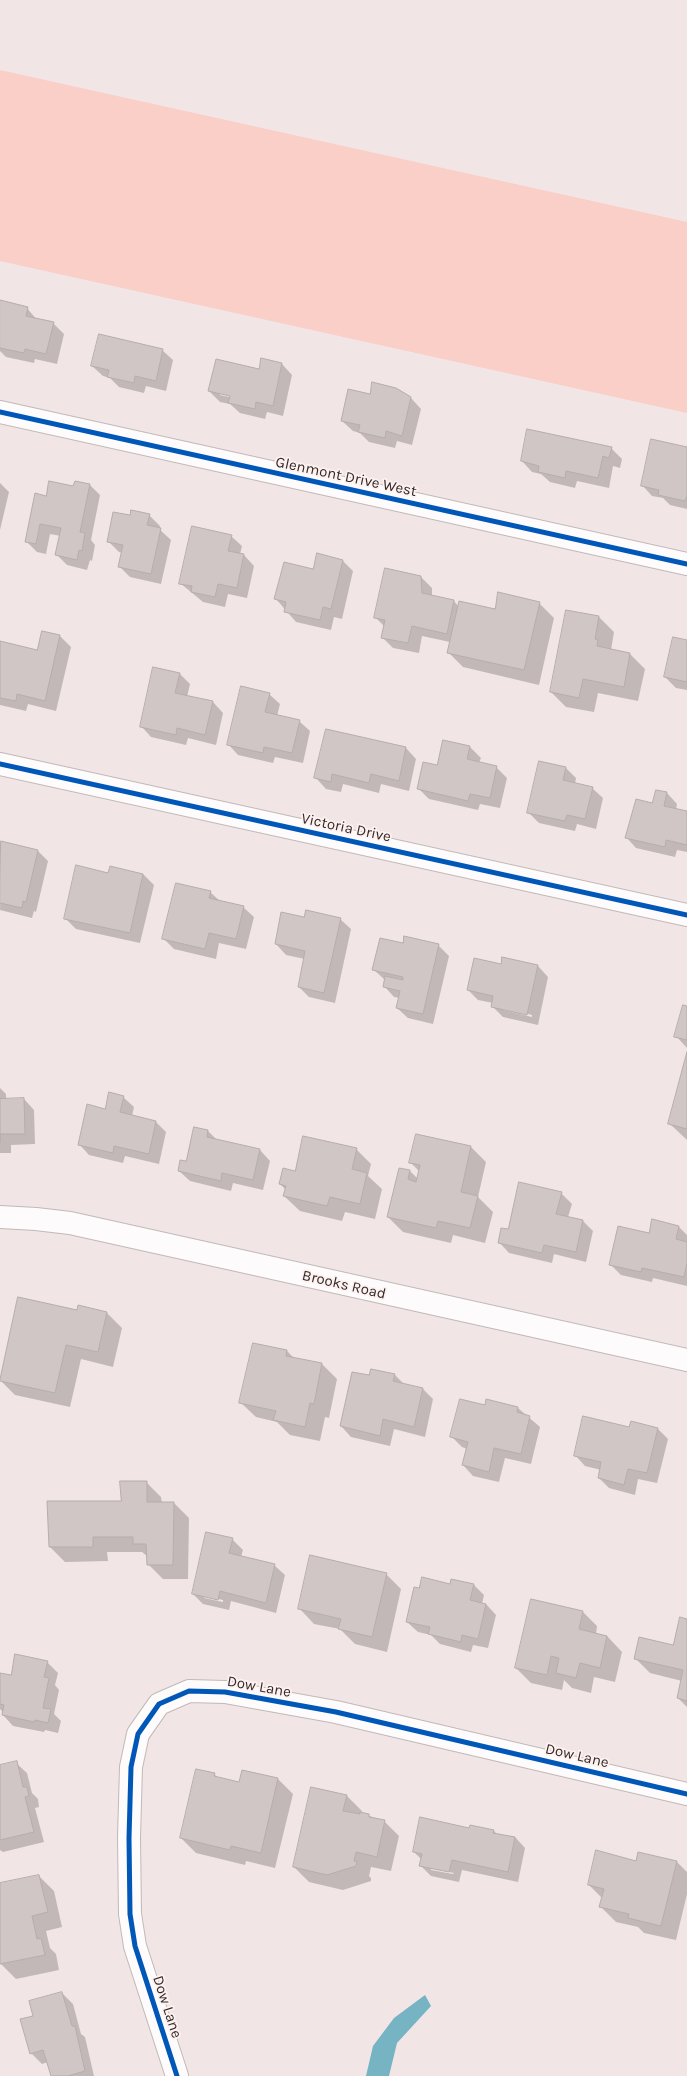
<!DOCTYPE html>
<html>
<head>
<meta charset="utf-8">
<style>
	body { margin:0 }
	canvas { display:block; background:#f1e6e5 }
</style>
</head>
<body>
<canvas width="687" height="2076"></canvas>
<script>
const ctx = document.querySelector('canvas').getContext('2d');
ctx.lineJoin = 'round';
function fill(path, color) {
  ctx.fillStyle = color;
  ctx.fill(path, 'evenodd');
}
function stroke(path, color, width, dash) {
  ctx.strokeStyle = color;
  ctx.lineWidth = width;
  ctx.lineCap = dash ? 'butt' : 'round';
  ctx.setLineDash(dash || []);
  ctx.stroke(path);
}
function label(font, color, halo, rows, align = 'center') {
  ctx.font = font + ' Karla,sans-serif';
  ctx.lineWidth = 3.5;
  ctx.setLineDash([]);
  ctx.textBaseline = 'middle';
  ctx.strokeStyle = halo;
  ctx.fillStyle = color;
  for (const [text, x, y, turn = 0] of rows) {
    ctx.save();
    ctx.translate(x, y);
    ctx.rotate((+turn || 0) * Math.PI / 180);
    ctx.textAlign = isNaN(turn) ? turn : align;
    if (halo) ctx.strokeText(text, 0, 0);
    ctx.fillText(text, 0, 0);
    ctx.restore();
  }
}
const green = new Path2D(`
	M0,70L687,222V413L0,261Z`);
const water = new Path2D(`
	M425,1995L431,2006L397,2043L389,2076H366L373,2046L394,2018Z`);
const shadow = new Path2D(`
	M0,301L27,308L37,320L53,323L64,334L57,364L35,359L34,363L6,357L0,351Z
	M162,350L173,360L166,391L146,386L144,393L119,387L110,378L103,376L92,366Z
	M262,360L282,364L292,375L283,416L267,412L265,419L240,413L230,404L220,402L209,391L259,370ZM220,393L235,396L234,398L220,395Z
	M370,395L411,398L421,409L412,445L397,441L395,448L369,442L360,433L353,431L342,421Z
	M611,448L622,459L620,468L613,466L609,488L577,481L575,488L550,482L541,474L532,472L522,461Z
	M687,448V509L670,505L663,498L652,496L642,485Z
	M75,482L90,485L100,495L91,540L95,545L92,561L90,560L87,570L67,565L57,555L61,536L50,534L46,554L37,552L26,541L47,497L74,487Z
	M0,483L9,492L0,530Z
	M149,515L160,526L159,529L171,540L161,584L130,577L119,566L122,553L119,552L108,541L130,517Z
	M231,536L242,546L240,554L244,555L254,566L247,598L228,594L225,607L203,602L180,583Z
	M343,561L353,571L342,619L334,617L331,630L296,622L276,599L313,570Z
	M421,577L432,588V596L454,601L458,606L496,610L539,603L554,618L539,685L463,667L448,652L450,642L422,636L419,653L393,648L382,637L385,627L375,617Z
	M567,611L599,617L614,632L611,650L630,654L645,669L638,701L598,693L594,712L566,707L551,692Z
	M42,632L60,636L71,647L56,711L28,704L26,711L0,705V642L38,651Z
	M687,641V690L676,688L665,677Z
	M180,674L190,684L187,697L213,702L223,713L216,745L188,738L186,745L151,737L141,726Z
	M269,694L280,704L277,716L299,721L310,731L303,763L275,757L273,763L238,755L228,744Z
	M327,730L406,748L416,759L409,791L381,784L379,793L343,784L341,792L326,789L316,778Z
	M443,741L470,747L481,758L479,763L496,767L507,778L500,808L480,804L478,810L429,799L418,788L437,766Z
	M566,768L576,778L575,784L592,788L603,798L596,829L577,824L575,831L539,823L528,812Z
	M656,791L667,793L677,804L676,810L687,812V852L677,850L675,857L636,848L626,837L653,804Z
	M2,842L38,851L48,861L36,912L34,911L32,918L0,910Z
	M111,867L143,874L154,885L140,943L76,929L65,918L109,874Z
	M210,892L220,901L243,907L254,917L246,949L219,943L216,959L174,949L164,939Z
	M305,918L340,919L351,929L335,1003L309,997L299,987L305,959L286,955L276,944Z
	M403,944L438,945L449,956L433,1024L408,1018L397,1008L400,998L394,997L384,986L385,980L374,970Z
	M502,965L538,966L548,977L538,1025L503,1017L492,1006L493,1003L478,1000L468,990ZM503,1008L532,1015V1017L503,1010Z
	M687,1007V1048L676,1036Z
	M687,1056V1140L670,1124Z
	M0,1088L6,1094V1099H24L34,1110L35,1144L11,1145V1153H0Z
	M123,1097L134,1107L132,1116L156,1122L166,1132L159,1164L125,1156L123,1163L89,1155L79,1144L106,1110Z
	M194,1128L208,1131L217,1140L260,1150L270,1161L263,1190L233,1183L231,1191L190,1181L179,1171L186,1163Z
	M471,1147L486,1162L478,1197L493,1212L485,1243L453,1235L451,1243L403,1232L388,1217L399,1169L410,1171L418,1179L420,1172L410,1162Z
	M356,1149L371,1164L368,1176L382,1189L375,1219L345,1212L342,1221L300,1211L284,1196L286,1190L280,1184L296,1172Z
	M561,1193L572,1204L568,1217L583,1221L593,1231L586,1262L554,1254L552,1263L509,1253L499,1242L508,1230Z
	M678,1226L687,1235V1286L653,1278L652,1282L621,1275L610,1264L650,1234Z
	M18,1298L77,1312L107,1313L122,1328L113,1367L81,1359L70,1407L15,1395L0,1380Z
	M254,1344L287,1351L294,1358L322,1364L337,1379L329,1418L325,1417L320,1441L290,1435L277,1422L256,1417L240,1402Z
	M395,1375L404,1384L423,1389L433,1399L425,1437L394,1429L390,1446L351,1437L341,1426L370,1377Z
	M486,1406L518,1408L540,1427L531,1464L505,1458L499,1482L473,1476L463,1465L467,1449L462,1447L452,1437Z
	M630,1428H657L668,1439L657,1483L638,1479L635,1495L609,1488L599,1478L601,1470L585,1466L575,1455Z
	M146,1482L161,1497L162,1503H174L189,1518L188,1579H163L148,1564V1557L142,1552H107L108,1561L65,1562L50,1547L122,1502Z
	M232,1539L243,1550L241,1557L274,1565L285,1575L276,1613L231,1601L229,1610L203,1604L193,1594ZM204,1596L223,1600V1602L204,1598Z
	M386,1574L401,1589L387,1652L355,1644L340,1629L314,1624L299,1608Z
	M451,1585H474L484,1595L482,1604H486L496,1615L488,1648L473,1645L471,1652L440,1644L431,1635L418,1632L407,1622L420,1589Z
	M582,1611L597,1626L596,1634L607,1636L622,1652L615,1682L594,1677L591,1693L572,1688L564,1680L562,1690L531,1683L516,1668Z
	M687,1620V1707L678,1698L682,1681L650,1673L635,1658L674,1646Z
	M47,1662L58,1673L55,1685L59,1690L54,1714L61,1721L58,1733L45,1730L44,1732L13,1726L3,1715V1712L0,1709V1674L12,1676Z
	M16,1763L27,1773L32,1793L38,1799L39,1807L35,1808L44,1842L3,1852L0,1850V1766Z
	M243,1771L278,1779L293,1794L275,1868L246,1861L245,1865L196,1853L181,1838L214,1774L218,1778L240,1783Z
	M347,1796L362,1811L361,1813L384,1821L399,1836L391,1871L371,1867L369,1876L371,1878V1881L343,1890L309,1882L294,1867Z
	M470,1829L494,1831L497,1834L515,1837L525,1848L518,1882L462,1870L459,1882L431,1876L421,1866L422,1860L414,1852ZM431,1868L454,1873L453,1874L431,1870Z
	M676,1861L687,1872V1894L676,1940L644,1933L638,1927L616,1922L601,1907L603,1899L589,1885L636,1862Z
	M39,1876L54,1891L62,1927L46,1931L50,1948L56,1954L59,1970L16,1979L1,1964L0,1959V1884Z
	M62,1993L73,2004L81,2034L85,2037L94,2076H52L48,2062L42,2064L31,2053Z`);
const building = new Path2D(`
	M0,300L28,307L26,316L54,322L46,354L25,349L24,353L0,348Z
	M99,334L163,349L156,381L135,376L134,383L107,377L109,370L91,366Z
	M261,358L282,363L273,406L256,402L255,409L228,403L230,396L208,391L216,359L259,369Z
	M372,382L396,388L411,397L402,436L386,431L385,438L358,432L360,425L341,421L348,389L370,394Z
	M527,429L612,447L609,458L603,456L598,478L566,471L565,478L538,472L539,466L521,461Z
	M651,439L687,447V496L685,501L658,495L659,490L641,486Z
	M49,481L73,486L75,481L90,484L80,532L85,533L82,551L79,550L77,560L55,555L61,528L40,524L36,544L25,542L35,493L46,496Z
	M131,510L150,514L147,525L161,528L151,574L118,567L123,545L107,542L113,512L130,515Z
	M192,526L232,535L228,551L244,554L237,588L218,584L215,597L191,592L192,586L179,584Z
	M317,553L343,560L331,609L323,607L320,620L284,612L286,602L274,599L284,562L313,569Z
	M385,568L421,576L422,593L454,600L447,634L412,626L408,643L381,638L385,620L374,618Z
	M498,592L540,602L524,670L447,653L459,601L495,609Z
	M566,610L599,616L595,639L598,640L597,646L630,653L624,687L583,679L579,698L550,692Z
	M42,631L60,635L45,701L17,694L16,701L0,698V641L37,650Z
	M673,637L687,640V682L664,677Z
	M153,667L180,673L175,693L213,701L205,735L177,728L176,735L140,727Z
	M241,686L270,693L265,712L300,720L292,753L264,747L263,753L227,745Z
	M326,729L406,747L399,781L371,774L369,783L332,774L331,782L314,778Z
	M443,740L470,746L467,759L497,766L490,798L470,794L468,801L417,789L423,762L437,765Z
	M539,761L566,767L563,780L593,787L585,819L567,815L565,821L527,813Z
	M656,790L667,792L664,806L687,811V845L666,840L665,847L625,838L636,799L652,803Z
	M1,841L38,850L26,902L23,901L22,908L0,903Z
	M76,865L108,873L110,866L143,874L130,933L64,919Z
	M176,883L211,891L209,898L244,906L236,939L209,933L205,949L162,939Z
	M306,910L341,918L324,993L298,987L305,951L275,944L281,912L304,917Z
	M404,936L439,944L423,1014L396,1008L400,991L383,987L385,976L403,980V977L372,970L380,938L403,943Z
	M502,957L538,965L527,1015L491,1007L493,996L467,990L474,958L501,964Z
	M683,1005L687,1006V1040L674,1037Z
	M687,1052V1129L668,1124Z
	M109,1092L124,1096L120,1112L156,1121L149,1154L114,1146L113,1153L78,1145L87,1104L105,1109Z
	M24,1098L25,1134H0V1143V1099Z
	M194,1127L208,1130L207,1137L260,1149L253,1180L222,1173L221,1181L178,1171L180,1160L186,1161Z
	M416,1134L471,1146L461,1192L478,1196L470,1228L438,1221L436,1228L387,1217L399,1168L410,1170L408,1179L416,1182L420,1165L409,1163Z
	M303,1136L357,1148L352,1169L367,1173L360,1204L330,1197L327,1206L283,1196L286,1186L279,1184L283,1168L295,1171Z
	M519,1182L562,1192L556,1214L583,1220L576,1252L544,1245L542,1253L498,1243L501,1228L508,1229Z
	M652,1219L679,1226L676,1239L687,1242V1263L684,1277L642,1268L641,1272L609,1265L618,1226L649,1233Z
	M18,1297L77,1310L78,1305L107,1312L98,1352L66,1345L55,1393L0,1381Z
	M253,1343L287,1350L286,1356L322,1363L314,1404L310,1403L305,1427L273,1420L276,1411L239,1403Z
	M371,1369L395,1374L393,1381L423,1388L414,1427L383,1419L380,1436L340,1426L352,1372L369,1375Z
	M460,1399L485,1405L486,1399L518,1407L517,1412L530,1416L521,1454L494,1448L489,1472L462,1465L468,1442L450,1437Z
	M583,1416L629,1427L631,1421L658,1428L647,1473L628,1469L624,1485L598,1478L601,1462L574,1456Z
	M120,1481H147V1502H174L173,1565H147L146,1544H133V1537H93V1547H49L47,1501H121Z
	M206,1532L233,1538L229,1553L275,1564L266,1603L220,1591L218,1600L192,1594Z
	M310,1555L387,1573L372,1637L338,1629L341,1619L298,1609Z
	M422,1577L450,1584L451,1579L474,1584L470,1600L486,1604L478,1639L462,1635L461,1642L428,1634L430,1627L406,1622L414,1587L419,1588Z
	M531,1599L583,1611L579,1629L607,1636L600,1668L580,1663L576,1678L556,1673L559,1658L551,1656L547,1675L515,1668Z
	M680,1617L687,1619V1701L677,1698L683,1670L634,1659L639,1637L673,1645Z
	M15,1654L48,1661L44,1677L49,1678L43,1708L51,1709L48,1723L35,1720L34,1722L2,1715L4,1705L0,1704V1673L11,1675Z
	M17,1761L23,1787H27L29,1796L25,1797L34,1832L0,1840V1765Z
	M196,1769L215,1773L214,1776L239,1782L242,1770L278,1778L261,1853L231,1846L230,1850L180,1838Z
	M311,1787L347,1795L343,1811L360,1814V1812L369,1814V1817L385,1820L377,1857L356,1852L354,1861L357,1862L356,1866L327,1875L293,1867Z
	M420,1817L469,1828L470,1825L494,1830L493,1833L515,1837L508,1872L452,1860L449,1872L419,1866L422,1854L413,1852Z
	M596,1850L636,1861L638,1852L677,1861L661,1926L628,1918L629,1914L599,1907L604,1889L588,1885Z
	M39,1875L48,1912L32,1916L37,1939L41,1938L45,1955L0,1964V1883Z
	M62,1992L72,2026H75L85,2071L68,2076H51L43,2050L30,2054L20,2019L33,2016L29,2001Z`);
const minor = new Path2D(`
	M0,412L687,564
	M0,764L687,915
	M0,1217L36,1219L70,1223L687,1360
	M177,2076L135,1946L130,1914L129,1838L131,1767L138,1734L159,1704L189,1691L225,1692L336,1712L687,1794`);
const cycleway = new Path2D(`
	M0,412L687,564
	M0,764L687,915
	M177,2076L135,1946L130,1914L129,1838L131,1767L138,1734L159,1704L189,1691L225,1692L336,1712L687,1794`);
const streetNames = [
	["Glenmont Drive West",346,477,12],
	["Victoria Drive",346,828,12],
	["Brooks Road",344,1285,13],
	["Dow Lane",259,1687,10],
	["Dow Lane",577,1756,13],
	["Dow Lane",167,2007,72]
];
fill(green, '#f9cfc8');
fill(water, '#76b3c3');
fill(shadow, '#0003');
fill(building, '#cfc6c5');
stroke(building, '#b6adac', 1);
stroke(minor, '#c1b9b8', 24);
stroke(minor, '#fdfbfb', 22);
stroke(cycleway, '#0057b8', 5);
label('15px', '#322a29', '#fef2f0', streetNames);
</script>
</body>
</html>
